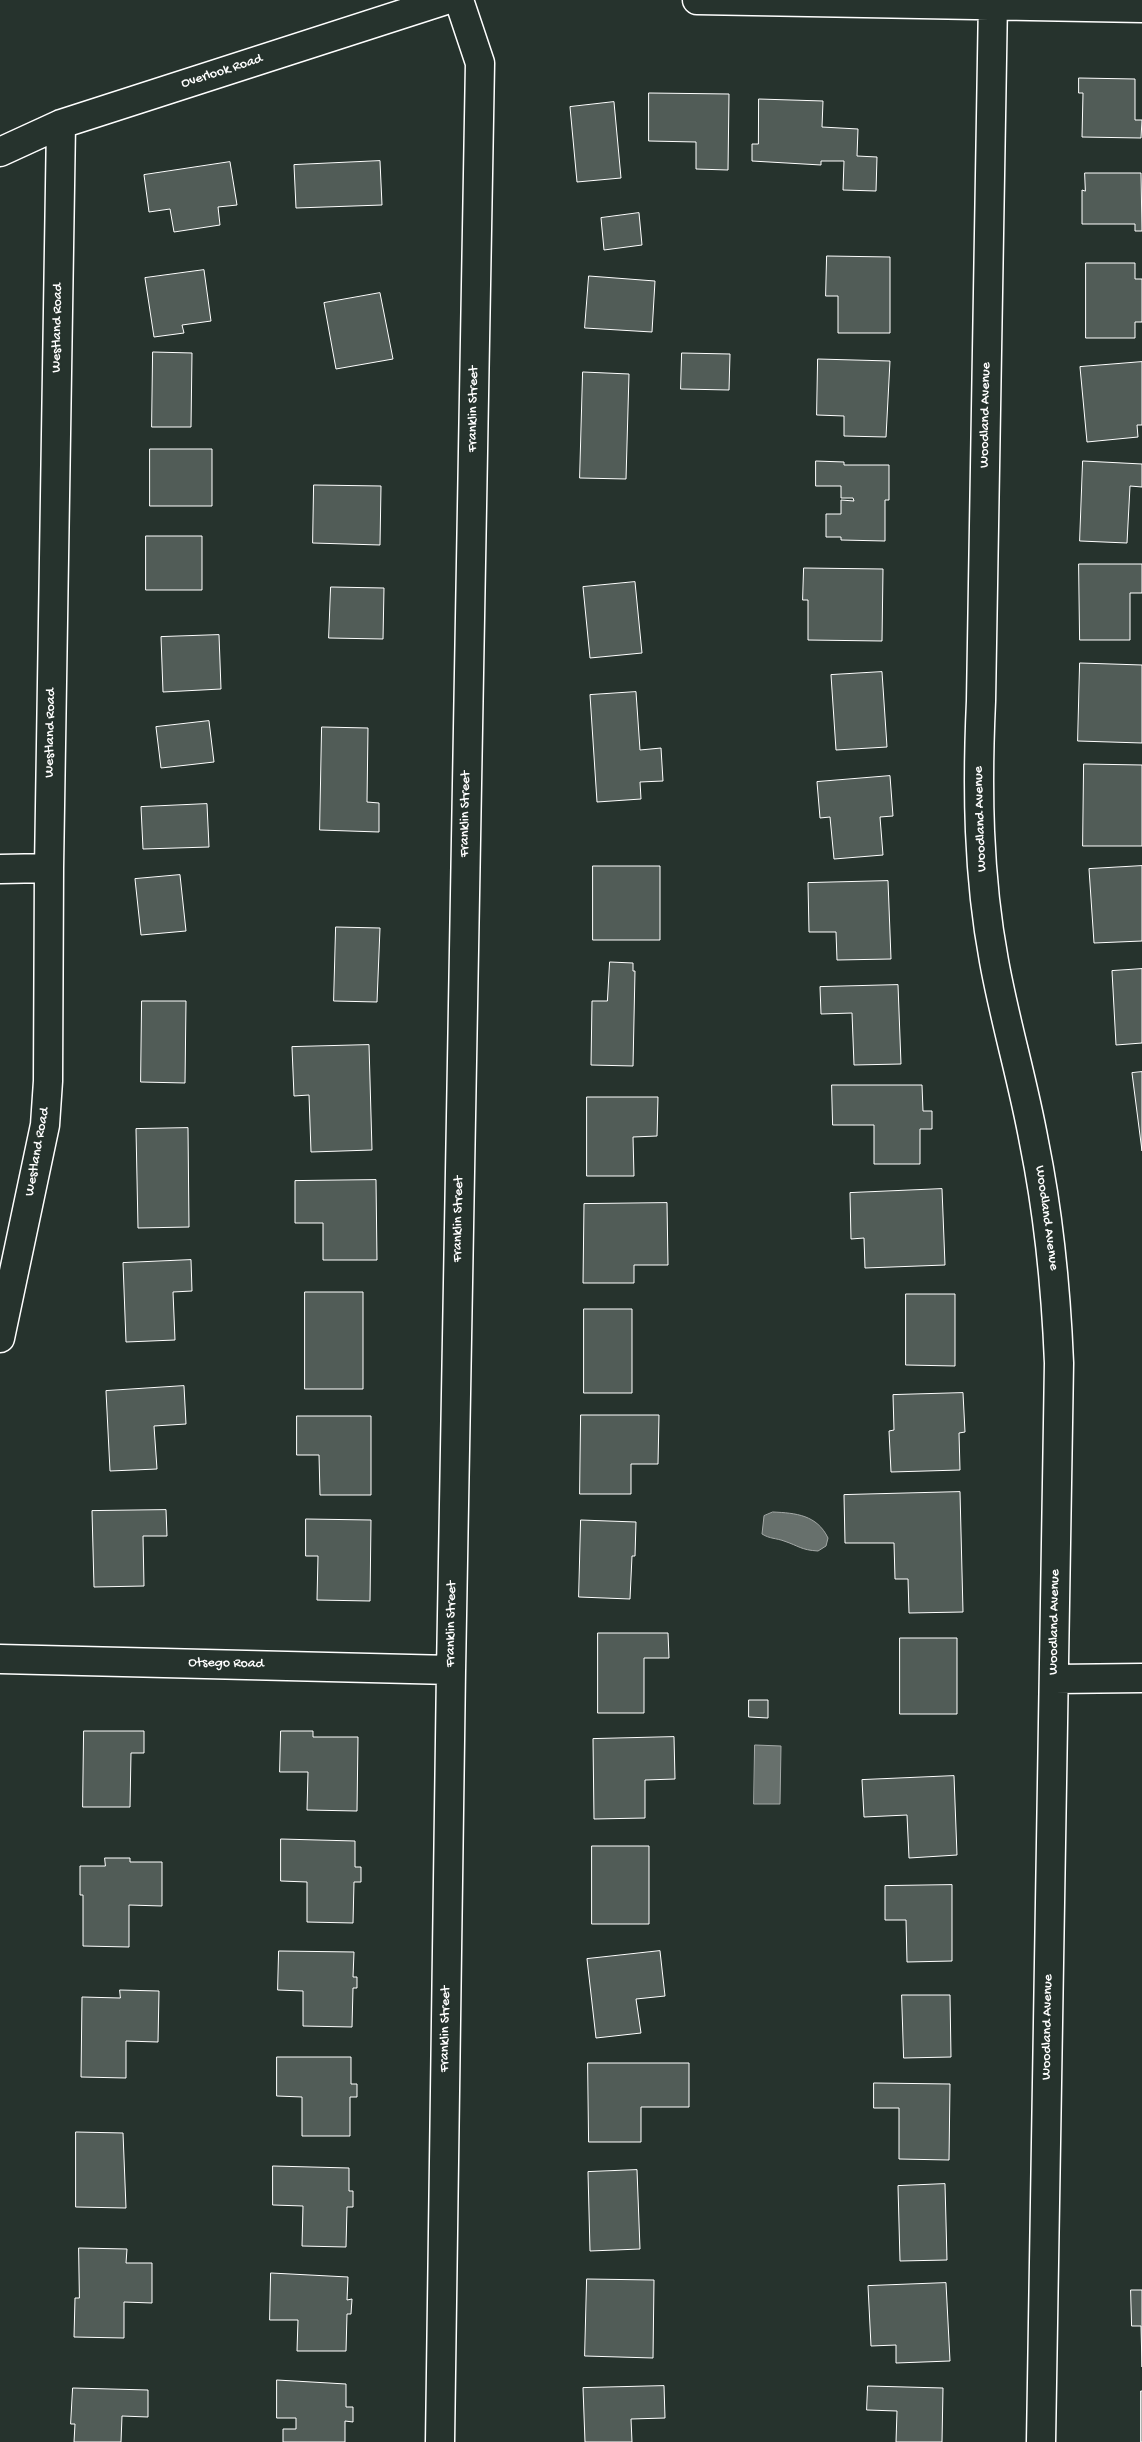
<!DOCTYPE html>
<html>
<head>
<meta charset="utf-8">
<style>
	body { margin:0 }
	canvas { display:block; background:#26332d }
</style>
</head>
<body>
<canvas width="1142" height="2442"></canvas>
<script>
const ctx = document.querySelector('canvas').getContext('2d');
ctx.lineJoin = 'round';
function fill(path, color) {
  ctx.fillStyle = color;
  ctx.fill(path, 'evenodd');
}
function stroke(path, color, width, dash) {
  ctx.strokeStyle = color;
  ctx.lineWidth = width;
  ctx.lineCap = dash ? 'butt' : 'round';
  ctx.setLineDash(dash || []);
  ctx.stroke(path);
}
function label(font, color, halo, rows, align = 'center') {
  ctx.font = font + ' "Gochi Hand",sans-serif';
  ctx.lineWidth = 4;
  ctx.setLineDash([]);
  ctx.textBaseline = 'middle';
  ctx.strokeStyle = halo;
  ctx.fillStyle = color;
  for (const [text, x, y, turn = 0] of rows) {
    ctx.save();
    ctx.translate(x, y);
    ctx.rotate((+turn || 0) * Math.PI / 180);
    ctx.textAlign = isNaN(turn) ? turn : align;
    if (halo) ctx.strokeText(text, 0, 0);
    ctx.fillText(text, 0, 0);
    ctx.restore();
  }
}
const water = new Path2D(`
	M773,1512C796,1513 817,1515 828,1538L826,1546L818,1551C801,1550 799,1546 784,1541C776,1538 770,1539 762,1534L764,1516Z
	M755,1745L781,1746L780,1804H754Z`);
const building = new Path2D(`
	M1079,78L1135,79V120H1142L1141,138L1082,137L1083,93H1079Z
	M649,93L729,94L728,170L696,169V142L649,141Z
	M759,99L823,101L822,127L858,129L857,156L877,157L876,191L843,190L844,161H821V165L752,161V144H758Z
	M614,102L621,178L577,182L570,107Z
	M380,161L382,205L296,208L294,165Z
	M230,162L237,205L218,207L220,225L174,232L170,209L149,212L144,175Z
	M1085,173H1141L1142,231H1135V224H1082V190L1085,191Z
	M639,213L642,245L604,250L601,218Z
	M827,256L890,257V333H838V296H826Z
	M1086,263H1135V279H1142V322H1135V338H1086Z
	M204,270L211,321L182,325L184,333L154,337L145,278Z
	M589,276L655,281L652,332L585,328Z
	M380,293L393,359L336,369L324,303Z
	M153,352L192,353L191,427H152Z
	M682,353L730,354L729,390L681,389Z
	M818,359L890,361L886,437L844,436V416L817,415Z
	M1142,362V425H1137L1138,437L1087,442L1080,367Z
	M583,372L629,374L626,479L580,478Z
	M150,449H212V506H150Z
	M816,461L844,462V465H889V500H885V541L841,540V537H826V514H841V500L854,501L853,498H841V486H816Z
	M1083,461L1142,464V487L1130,486L1127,543L1080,541Z
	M314,485L381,486L380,545L313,543Z
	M146,536H202V590H146Z
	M1079,564H1142V593H1130V640H1080Z
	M804,568L883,569L882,641L808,640V600H803Z
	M635,582L642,653L590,658L583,587Z
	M331,587L384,588L383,639L329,638Z
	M219,635L221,689L163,692L161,637Z
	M1080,663L1142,665V743L1078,741Z
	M882,672L887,747L836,750L831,675Z
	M636,692L640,750L661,748L663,781L640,782L641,799L597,802L590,695Z
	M209,721L214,762L161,768L156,727Z
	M322,727L368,728L367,802L379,803V832L320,830Z
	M1084,764L1142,765V846H1083Z
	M890,776L893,816L880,817L883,855L834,859L830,817L820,818L817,782Z
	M207,804L209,847L143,849L141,807Z
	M593,866H660V940H593Z
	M1142,866V941L1094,943L1089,869Z
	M180,875L186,931L141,935L135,879Z
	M888,881L891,959L837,960L836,932H809L808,883Z
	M336,927L380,928L377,1002L334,1001Z
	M610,962L633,963V971H635L633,1066L591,1065L592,1001H607Z
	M1142,969V1043L1116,1045L1112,971Z
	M898,985L901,1064L854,1065L852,1013L821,1014L820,987Z
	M142,1001H186L185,1083L141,1082Z
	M369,1045L372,1150L311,1152L309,1095L294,1096L292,1047Z
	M1142,1072V1151L1132,1073Z
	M832,1085H922L923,1111H932V1129H920V1164H874V1125H833Z
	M587,1097H658L657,1136L633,1137L634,1176H587Z
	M188,1128L189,1227L138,1228L136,1129Z
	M376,1180L377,1260H323V1223H295V1181Z
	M942,1189L945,1265L865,1268L864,1238L851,1239L850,1193Z
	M667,1203L668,1265H634V1283H583L584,1204Z
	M191,1260L192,1291L173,1292L175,1340L126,1342L123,1263Z
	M305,1292H363V1389H305Z
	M906,1294H955V1366L906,1365Z
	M584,1309H632V1393H584Z
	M184,1386L186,1424L154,1426L157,1469L110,1471L106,1391Z
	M963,1393L965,1432L959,1433L960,1470L891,1472L889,1431L894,1430L893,1395Z
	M581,1415H659L658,1464H631V1494H580Z
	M297,1416H371V1495H320L319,1455H297Z
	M960,1492L963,1612L909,1613L908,1579H895L894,1543H845L844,1495Z
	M166,1510L167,1536H143L144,1586L94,1587L92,1511Z
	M306,1519L371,1520L370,1601L317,1600L318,1556H306Z
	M581,1520L636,1522L635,1556H632L630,1599L579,1597Z
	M598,1633H668L669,1658H644V1713H598Z
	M900,1638H957V1714H900Z
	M749,1700H768V1718L749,1717Z
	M84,1731H144V1753H131L130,1807H83Z
	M281,1731H313V1737H358L357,1811L307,1810L308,1772H280Z
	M674,1737L675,1779L645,1780V1818L594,1819L593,1739Z
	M954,1776L957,1855L909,1858L907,1815L864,1817L862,1780Z
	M281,1839L355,1841V1867H361V1882H354L353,1923L307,1922V1882L281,1881Z
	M592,1846H649V1924H592Z
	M105,1858H130V1862H162V1906L129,1905V1947L83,1946V1895H80V1866H105Z
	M952,1885V1961L907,1962L906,1920H885V1886Z
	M279,1951L354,1952L353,1977H357V1988H353L352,2027L303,2026V1991L278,1990Z
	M660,1951L665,1996L636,1999L641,2033L596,2038L587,1959Z
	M120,1990L159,1991L158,2042L126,2041V2078L81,2077L82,1997L120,1998Z
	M902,1995H950L951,2057L904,2058Z
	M277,2057H351V2084H357V2097H350V2136H302V2097L277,2096Z
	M588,2063H689V2107H641V2142H589Z
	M874,2083L950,2084L949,2160L899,2159V2108H874Z
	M76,2132L123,2133L126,2208L76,2207Z
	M273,2166L349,2168V2191H353V2207H347L346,2247L302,2246L303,2206L273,2205Z
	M637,2170L640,2249L590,2251L588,2172Z
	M945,2184L947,2260L900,2261L898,2186Z
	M79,2248L127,2249L126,2263H152V2303L124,2302V2338L74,2337L75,2298H79Z
	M271,2273L348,2277L347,2300L352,2299L351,2314H347L346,2351H297L298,2320H270Z
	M587,2279L654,2280L653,2358L585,2356Z
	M946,2283L950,2361L896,2363V2345L871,2346L868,2286Z
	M1131,2290H1142V2367L1141,2326H1132Z
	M277,2380L346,2384V2407H353V2422L345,2421V2442H283V2429H296V2418H277Z
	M664,2386L665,2418L631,2419L632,2442H585L583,2388Z
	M868,2386L943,2388L942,2442H896L897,2411L867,2410Z
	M73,2388L148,2390V2417L122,2416L121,2442H74L75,2424H71Z
	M1141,2391H1142V2442H1141Z`);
const minor = new Path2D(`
	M697,0L1142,8
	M993,0L981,701C977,788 978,875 994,961C1005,1022 1023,1081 1034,1142C1049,1216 1056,1289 1059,1363L1041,2442
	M0,152L61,124L446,0
	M0,869L49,868
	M0,1338L45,1125L48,1081L49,868L61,124
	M0,1659L451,1670
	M1055,1679L1142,1678
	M440,2442L451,1670L480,63L459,0`);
const streetNames = [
	["Overlook Road",222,72,-18],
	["Westland Road",58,328,-89],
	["Franklin Street",474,409,-89],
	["Woodland Avenue",986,415,-89],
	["Westland Road",51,733,-89],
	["Franklin Street",466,814,-89],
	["Woodland Avenue",981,819,-92],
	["Westland Road",38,1152,-80],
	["Woodland Avenue",1046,1218,82],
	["Franklin Street",459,1219,-89],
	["Woodland Avenue",1055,1622,-89],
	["Franklin Street",452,1624,-89],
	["Otsego Road",226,1664,1],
	["Woodland Avenue",1048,2027,-89],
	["Franklin Street",446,2029,-89]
];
fill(water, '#67706c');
stroke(water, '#a4a9a7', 1);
fill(building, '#515c57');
stroke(building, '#fff', 1);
stroke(minor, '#fff', 31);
stroke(minor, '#26332d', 28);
label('14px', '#fff', '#26332d', streetNames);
</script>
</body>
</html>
